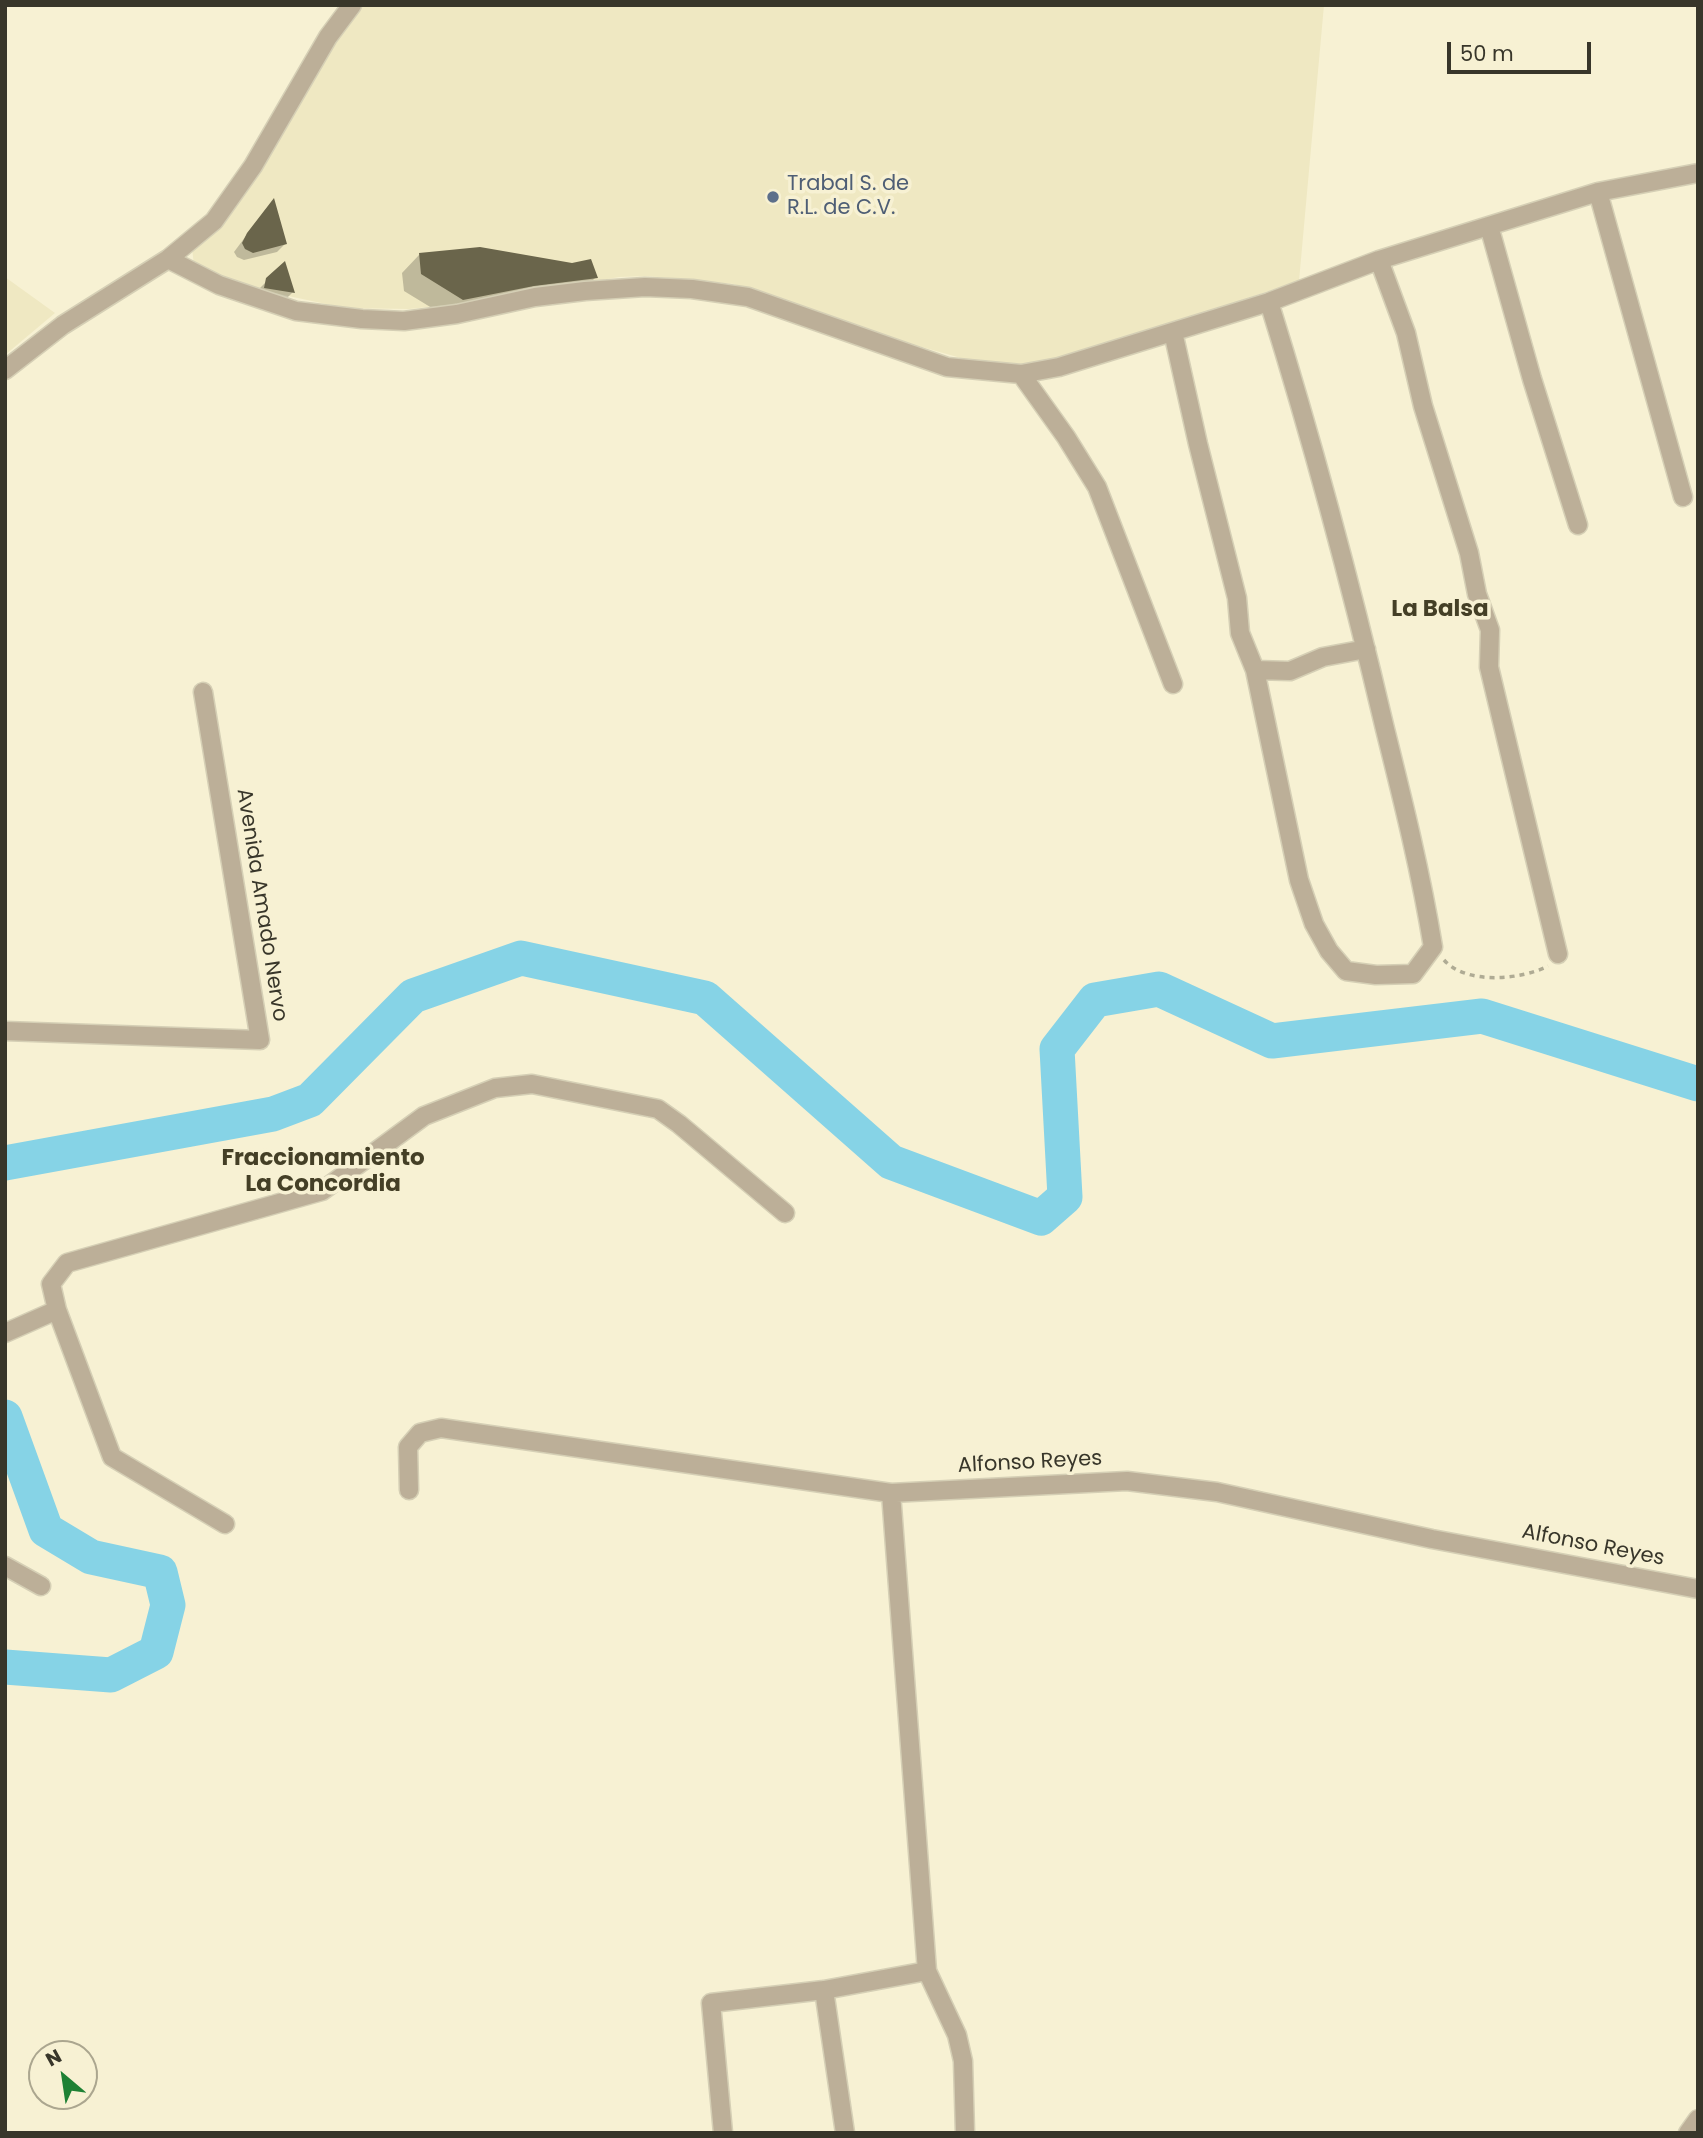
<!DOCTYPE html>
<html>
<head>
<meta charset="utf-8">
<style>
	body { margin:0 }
	#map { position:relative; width:1703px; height:2138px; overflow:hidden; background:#f7f1d3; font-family:Poppins,sans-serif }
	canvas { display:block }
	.frame { position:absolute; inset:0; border:7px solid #38362a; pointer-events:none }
	.north { position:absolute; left:28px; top:2040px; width:70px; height:70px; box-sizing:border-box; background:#f7f1d3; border:2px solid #aba68f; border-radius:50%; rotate:331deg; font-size:19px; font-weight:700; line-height:28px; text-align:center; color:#38362a }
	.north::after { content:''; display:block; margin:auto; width:24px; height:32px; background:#1e8134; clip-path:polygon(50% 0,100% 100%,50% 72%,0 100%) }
	.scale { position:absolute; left:1447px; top:42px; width:144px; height:32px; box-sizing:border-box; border:4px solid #38362a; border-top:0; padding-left:9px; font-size:21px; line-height:24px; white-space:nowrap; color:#38362a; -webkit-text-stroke:5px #f7f1d3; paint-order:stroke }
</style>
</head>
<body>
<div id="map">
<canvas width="1703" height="2138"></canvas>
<div class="frame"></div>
<div class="north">N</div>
<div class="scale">50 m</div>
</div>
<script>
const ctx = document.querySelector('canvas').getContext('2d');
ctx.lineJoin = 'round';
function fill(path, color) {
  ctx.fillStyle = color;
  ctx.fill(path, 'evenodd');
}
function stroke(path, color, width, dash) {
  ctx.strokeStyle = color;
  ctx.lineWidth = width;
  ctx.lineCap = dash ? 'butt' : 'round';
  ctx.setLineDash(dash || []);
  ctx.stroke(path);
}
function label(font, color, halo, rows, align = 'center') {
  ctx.font = font + ' Poppins,sans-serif';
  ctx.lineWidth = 7;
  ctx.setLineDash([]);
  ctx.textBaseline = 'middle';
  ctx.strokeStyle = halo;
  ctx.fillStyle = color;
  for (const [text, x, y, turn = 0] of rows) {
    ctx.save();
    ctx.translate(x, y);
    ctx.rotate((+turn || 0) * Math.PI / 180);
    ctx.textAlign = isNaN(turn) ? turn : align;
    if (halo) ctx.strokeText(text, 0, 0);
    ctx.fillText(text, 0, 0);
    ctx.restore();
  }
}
const built = new Path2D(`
	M361,5H1324L1299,281L1115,342L1030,365L994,364L968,360L904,342L734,284L647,276L619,277L466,303L409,309L345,308L260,290L194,265L192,248L333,42Z
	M5,277L55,313L5,355Z`);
const shadow = new Path2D(`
	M266,209L285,244L277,252L244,260L237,257L234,252Z
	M419,255L596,277L578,295L445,316L404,291L402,273Z
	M284,264L293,292L285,300L257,296L259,289Z`);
const river = new Path2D(`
	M5,1163L273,1114L310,1100L413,996L521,958L705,998L891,1162L1041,1218L1065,1197L1057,1049L1095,1000L1159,989L1272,1041L1482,1016L1698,1084
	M5,1417L46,1530L91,1557L160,1572L168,1605L156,1652L111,1675L5,1667`);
const building = new Path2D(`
	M274,198L287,244L253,253L245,249L242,243L247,233Z
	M480,247L572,263L591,259L598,278L534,286L463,300L421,274L419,253Z
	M285,261L295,293L264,288L266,278Z`);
const path = new Path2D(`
	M1444,960C1466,985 1521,980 1548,966`);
const street = new Path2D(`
	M1598,192L1683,497
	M1489,226L1532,379L1578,525
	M168,259L219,285L296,311L362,319L404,321L457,314L535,297L585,291L645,287L692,289L748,297L947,367L1021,374L1059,367L1269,302L1379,260L1598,192L1698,173
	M1379,260L1406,333L1423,406L1469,553L1477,594L1490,630L1489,667L1558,954
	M1173,332L1198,444L1237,598L1240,633L1255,670L1299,880L1314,924L1329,951L1346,971L1376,975L1413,974L1433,947C1421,873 1403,801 1385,729C1351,585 1313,443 1269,302
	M5,370L63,325L168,259L214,221L253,166L328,37L352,5
	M1021,374L1066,437L1097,487L1173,684
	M1255,670L1290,671L1323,657L1366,649
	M5,1031L260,1040L203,692
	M5,1333L57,1310
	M409,1490L408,1447L420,1433L441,1428L891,1493L1127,1481L1217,1492L1432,1539L1698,1589
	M891,1493L927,1971L957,2035L963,2061L965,2133
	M225,1524L112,1457L57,1310L51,1284L67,1263L322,1191L424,1116L495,1088L532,1084L658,1109L679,1124L785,1213
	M5,1566L41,1586
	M824,1990L845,2133
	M723,2133L711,2003L824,1990L927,1971
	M1688,2133L1698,2119`);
const markers = [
	[773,197,7,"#5c6f8a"]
];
const serviceNames = [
	["Trabal S. de",787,185],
	["R.L. de C.V.",787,209]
];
const streetNames = [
	["Avenida Amado Nervo",261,905,81],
	["Alfonso Reyes",1030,1463,-3],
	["Alfonso Reyes",1593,1546,11]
];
const neighbourhoodNames = [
	["La Balsa",1440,610],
	["Fraccionamiento",323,1159],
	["La Concordia",323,1185]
];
fill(built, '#efe8c2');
fill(shadow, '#0003');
stroke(river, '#86d3e6', 35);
fill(building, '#6a654b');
stroke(street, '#d5cfb5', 21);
stroke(path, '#afab94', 3.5, [5, 5]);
stroke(street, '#bcaf98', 18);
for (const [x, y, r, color] of markers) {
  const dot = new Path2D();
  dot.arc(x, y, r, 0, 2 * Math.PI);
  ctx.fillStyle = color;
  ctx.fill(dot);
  stroke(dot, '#f7f1d3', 2.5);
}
label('21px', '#4e5e75', '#f7f1d3', serviceNames, 'left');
label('21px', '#38362a', '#f7f1d3', streetNames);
label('bold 23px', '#443f26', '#f7f1d3', neighbourhoodNames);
</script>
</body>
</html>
